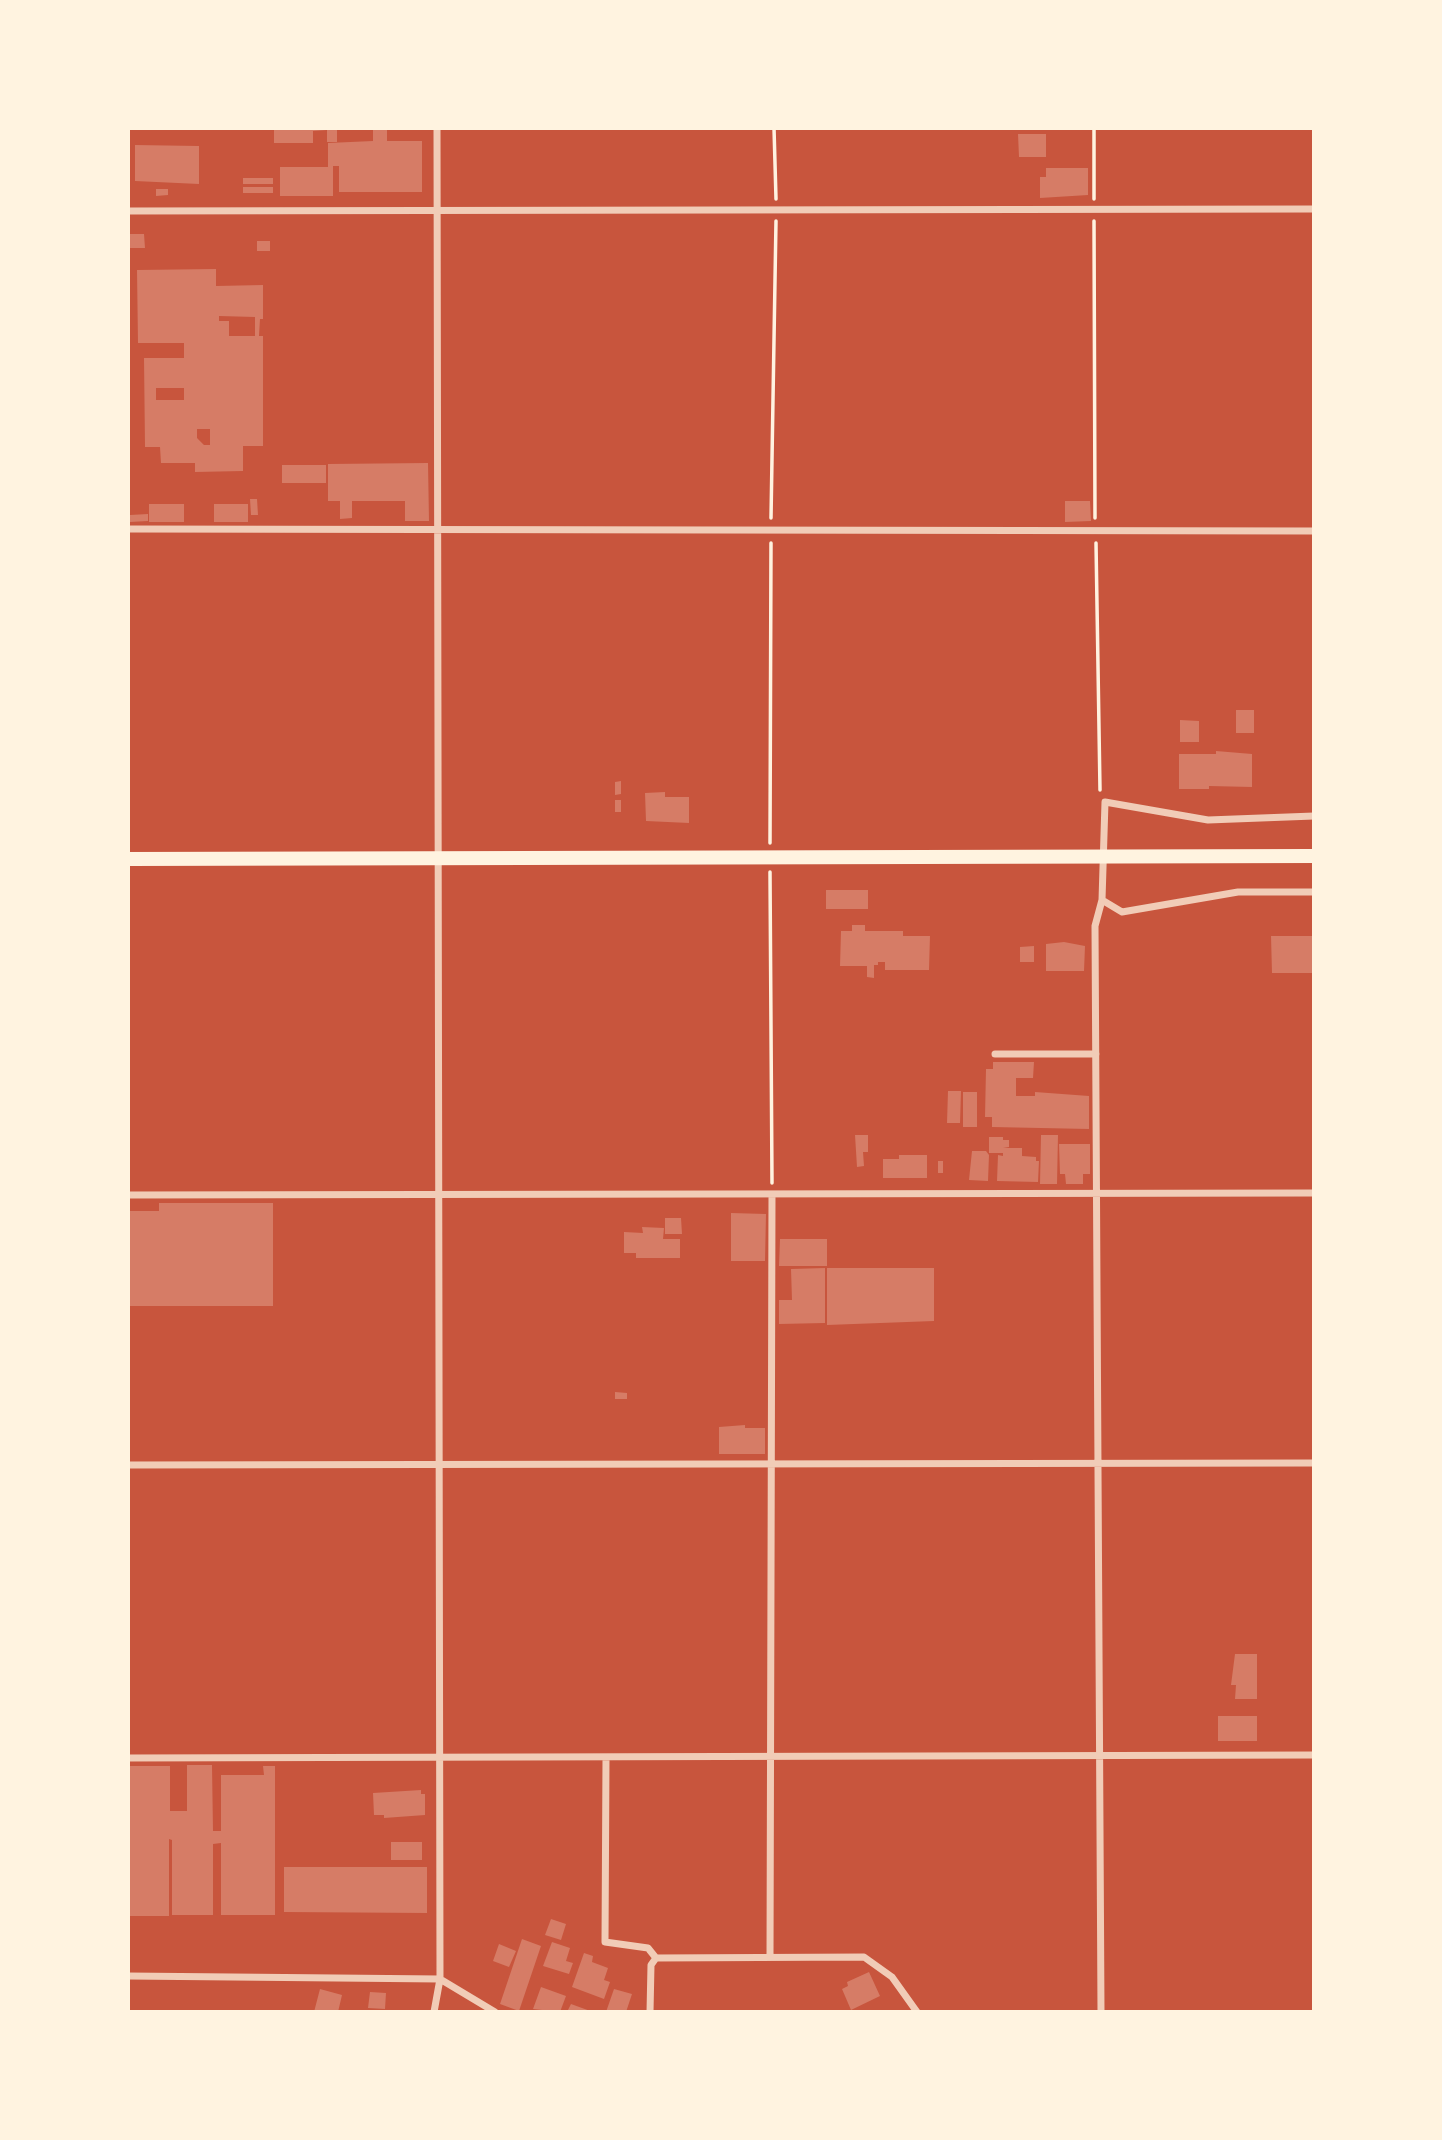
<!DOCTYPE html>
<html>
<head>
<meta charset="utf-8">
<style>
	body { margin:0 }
	#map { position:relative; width:1442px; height:2140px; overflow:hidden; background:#c8553d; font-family:Montserrat,sans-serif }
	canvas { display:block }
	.frame { position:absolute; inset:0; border:130px solid #fff3e0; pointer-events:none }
</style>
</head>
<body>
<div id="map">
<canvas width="1442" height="2140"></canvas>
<div class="frame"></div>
</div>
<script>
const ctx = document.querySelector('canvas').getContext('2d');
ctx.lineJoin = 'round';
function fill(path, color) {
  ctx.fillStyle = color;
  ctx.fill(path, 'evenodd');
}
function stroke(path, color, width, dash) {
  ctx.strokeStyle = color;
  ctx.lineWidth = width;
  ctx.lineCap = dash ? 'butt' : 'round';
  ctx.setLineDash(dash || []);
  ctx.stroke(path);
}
const building = new Path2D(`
	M274,128H337V142H327V130L313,131V143H274Z
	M373,128H387V141H422V192H339V166H333V196H280V167H328V143L373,141Z
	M1018,134H1046V157H1019Z
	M135,145L199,146V184L135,181Z
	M1046,168H1088V195L1040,198V177H1046Z
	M243,178H273V184H243Z
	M243,187H273V193H243Z
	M156,189H168V195L156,196Z
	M129,234H144L145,248H129Z
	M257,241H270V251H257Z
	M216,269V286L263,285V319H260L259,336H263V446H243V471L195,472V463H161L160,447H145L144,358H184V343H138L137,270ZM219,316L255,317V336H229V321H219ZM156,388H184V400H156ZM197,429H210V445H204L197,438Z
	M428,463L429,521H405V501H352V518L340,519V501H328V464Z
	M282,465H326V483H282Z
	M250,499H257L258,515H251Z
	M1065,501H1090L1091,521L1065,522Z
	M149,504H184V522H149Z
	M214,504H248V522H214Z
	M148,514V521L130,522V515Z
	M1236,710H1254V733H1236Z
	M1180,720L1199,721V742H1180Z
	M1216,751L1252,754V787L1209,786V789H1179V754H1216Z
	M621,781V794L615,795V782Z
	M665,792V797H689V823L646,821L645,793Z
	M615,800H621V812H615Z
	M826,890H868V909H826Z
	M852,925H865V931H903V936H930L929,970H885V962H878V965H874V978L867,977V966H840L841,931H852Z
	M1271,936H1314V973H1272Z
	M1064,942L1085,946L1084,971H1046V944Z
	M1034,946V962H1020V947Z
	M993,1062H1034L1033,1078H1016V1096H1035V1092L1089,1096V1129L992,1127V1117H985L986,1069H993Z
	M948,1091H961L960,1123H947Z
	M963,1092H977V1127H963Z
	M855,1135H868V1152H863L864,1166L857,1167Z
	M1041,1135H1058L1057,1184H1040Z
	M989,1137H1003V1140H1009V1147L1003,1148H1022V1156L1036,1157V1161H1039L1038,1182L997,1181L998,1155L1003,1156V1153H989Z
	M1059,1144H1090V1174H1083V1184H1066L1065,1174H1060Z
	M972,1151H986L989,1155L988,1181L969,1180Z
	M899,1155H927V1178H883V1159H899Z
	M938,1161H943V1173H938Z
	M159,1203H273V1306H128V1211H159Z
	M731,1213L766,1214L765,1261H731Z
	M665,1218H681L682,1234H665Z
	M642,1227L664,1228L663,1239H680V1258H636V1253H624V1232L643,1233Z
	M780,1239H827V1266H779Z
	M825,1268V1323L779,1324V1300H792L791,1269Z
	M827,1268H934V1321L827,1325Z
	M615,1392L627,1393V1399H615Z
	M745,1425V1428H765V1454H719V1427Z
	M1235,1654H1257V1699H1235L1236,1685H1231Z
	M1218,1716H1257V1741H1218Z
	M187,1765H212L213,1831H221V1775H264L263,1766H275V1915H221V1843L213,1844V1915H172V1840L169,1839V1916H128V1766H170V1811H187Z
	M421,1790V1794H425V1815L384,1818V1815H374L373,1793Z
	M391,1842H422V1860H391Z
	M284,1867H427V1913L284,1912Z
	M551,1919L566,1924L561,1940L545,1935Z
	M522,1939L541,1946L519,2011L500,2004Z
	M552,1942L570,1948L566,1961L573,1963L569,1974L543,1966Z
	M499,1944L516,1951L509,1967L493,1961Z
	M584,1953L593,1956L592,1962L608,1968L604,1980L610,1982L604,1999L572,1987Z
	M869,1972L880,1996L851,2010L842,1989L848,1986L847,1982Z
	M541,1987L566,1996L560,2012L533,2009Z
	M320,1989L342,1995L338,2012H314Z
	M614,1989L632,1994L626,2012H606Z
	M370,1992L386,1993L385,2009L368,2008Z
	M571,2004L593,2012H567Z`);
const path = new Path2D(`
	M774,128L776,199
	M1094,128V199
	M1094,221L1095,518
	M771,518L776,221
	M1096,543L1100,790
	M770,843L771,543
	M770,872L772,1183`);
const minor = new Path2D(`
	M128,211L1314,209
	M128,529L1314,531
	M1102,900L1122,912L1238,892H1314
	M995,1054H1096
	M128,1195L1314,1193
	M128,1465L1314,1463
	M128,1758L1314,1755
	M606,1758L605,1942L648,1948L656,1958L864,1957L892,1977L917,2012
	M770,1957L772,1195
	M128,1976L440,1979L495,2012
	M434,2012L440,1979L437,128
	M650,2012L651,1965L656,1958
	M1101,2012L1095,926L1102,900L1105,802L1208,820L1314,816`);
const secondary = new Path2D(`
	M128,859L1314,856`);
fill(building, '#d67c66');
stroke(path, '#fff3e0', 3.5);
stroke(minor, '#f1ccb7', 7);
stroke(secondary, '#fff3e0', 14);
</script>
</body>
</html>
